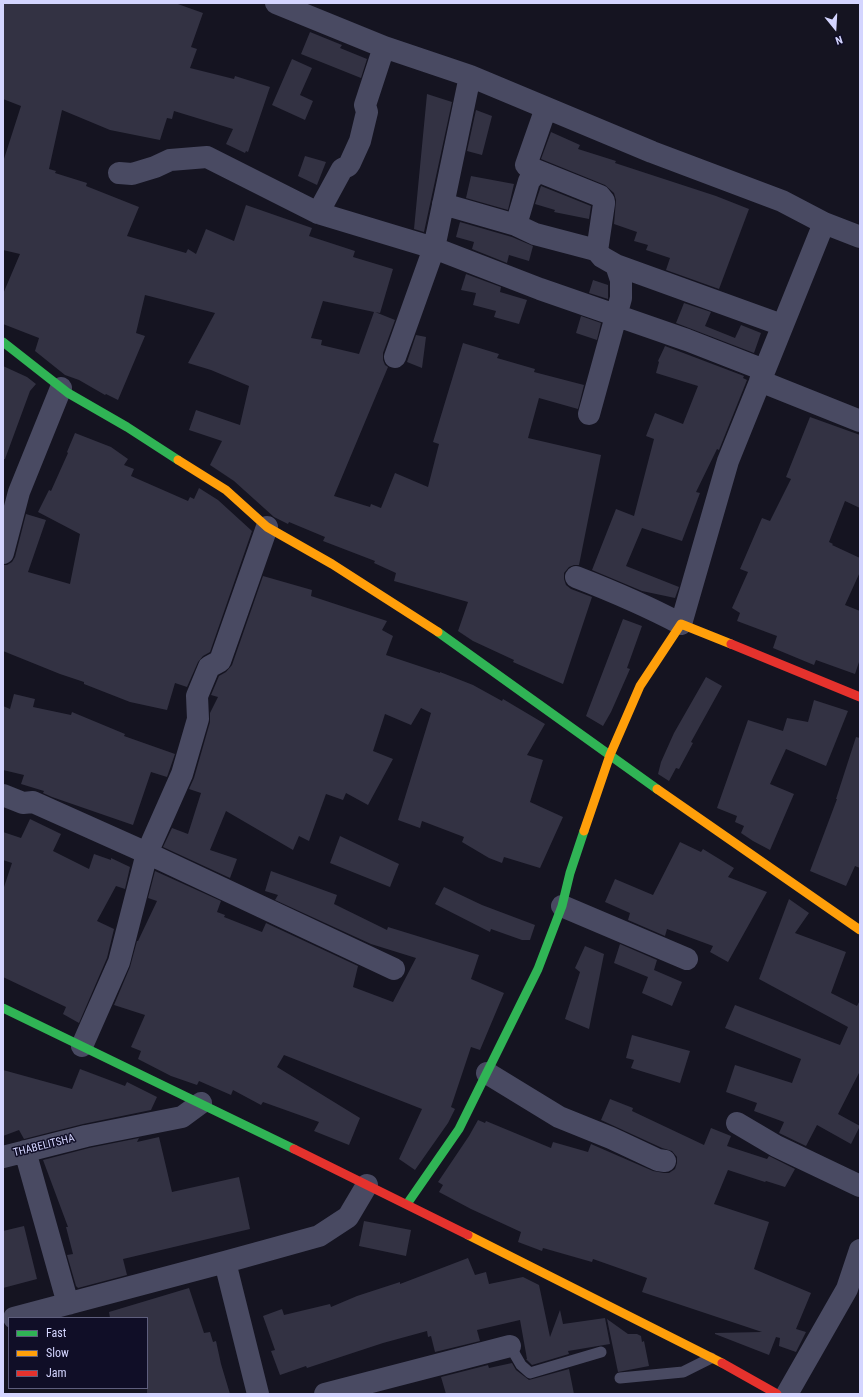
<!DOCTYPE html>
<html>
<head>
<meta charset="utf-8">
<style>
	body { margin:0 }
	#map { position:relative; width:863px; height:1397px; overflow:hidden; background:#151421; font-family:"Roboto Condensed",sans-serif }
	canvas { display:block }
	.frame { position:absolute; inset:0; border:4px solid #d4d5ff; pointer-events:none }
	.legend { position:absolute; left:8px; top:1317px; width:140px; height:72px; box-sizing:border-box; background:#100e27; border:1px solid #5e5e7d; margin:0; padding:5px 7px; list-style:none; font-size:12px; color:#d4d5ff }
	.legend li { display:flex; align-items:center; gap:8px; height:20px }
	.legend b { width:20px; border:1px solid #5e5e7d }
	.north { position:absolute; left:815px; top:8px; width:40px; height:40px; -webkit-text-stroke:3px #100e27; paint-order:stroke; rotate:162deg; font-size:11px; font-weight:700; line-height:16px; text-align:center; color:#d4d5ff }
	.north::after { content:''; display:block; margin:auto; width:14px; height:18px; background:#d4d5ff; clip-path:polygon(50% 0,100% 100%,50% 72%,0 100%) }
</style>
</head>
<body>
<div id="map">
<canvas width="863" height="1397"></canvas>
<div class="frame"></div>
<ul class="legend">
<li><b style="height:5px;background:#30b455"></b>Fast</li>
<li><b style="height:5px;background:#ff9f0a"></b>Slow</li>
<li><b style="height:5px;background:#e5322d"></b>Jam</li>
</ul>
<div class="north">N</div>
</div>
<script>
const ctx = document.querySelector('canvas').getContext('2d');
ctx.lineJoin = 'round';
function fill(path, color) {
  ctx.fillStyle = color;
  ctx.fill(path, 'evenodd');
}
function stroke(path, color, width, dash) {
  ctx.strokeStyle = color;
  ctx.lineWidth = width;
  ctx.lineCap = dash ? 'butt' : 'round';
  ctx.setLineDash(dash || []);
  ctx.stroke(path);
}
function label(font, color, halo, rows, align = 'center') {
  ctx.font = font + ' "Roboto Condensed",sans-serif';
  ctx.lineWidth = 3;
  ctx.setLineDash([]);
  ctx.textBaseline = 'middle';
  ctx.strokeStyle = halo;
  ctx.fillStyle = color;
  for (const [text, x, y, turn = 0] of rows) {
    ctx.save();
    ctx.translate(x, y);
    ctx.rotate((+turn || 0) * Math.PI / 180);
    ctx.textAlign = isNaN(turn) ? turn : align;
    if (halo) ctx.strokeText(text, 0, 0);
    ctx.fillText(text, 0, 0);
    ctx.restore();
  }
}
const building = new Path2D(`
	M3,3H175L203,13L191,47L197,49L190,68L234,79L235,76L270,87L248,152L246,151L245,153L226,144L233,129L174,111L172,119L167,118L160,140L110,130L62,110L49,169L56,171L55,173L87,183L86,186L139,207L127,236L186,253L188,249L196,254L206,229L234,241L246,205L312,228L309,236L355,251L353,257L393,269L380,313L375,312L395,320L383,353V360L385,365L388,367L334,496L370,507L371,504L381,508L395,473L428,487L439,444L433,442L463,343L499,354L497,358L535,369L534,372L584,385L578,409L539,398L528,438L601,455L579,565H574L569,567L564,573V579L566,585L571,589L592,597L563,684L513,662L514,660L473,641L458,631L468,602L394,581L396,573L374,563L375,561L323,541L325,537L289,522L288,524L274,517L234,481L210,465L222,441L189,430L196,410L240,425L249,386L211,370L188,363L215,313L145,295L136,333L145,336L118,400L106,394L105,395L79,380L65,375L35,351L39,338L3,324V294L20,254L3,250V162L21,106L3,99ZM323,301L374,312L359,354L321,345L322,340L311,338Z
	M310,32L342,45L340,48L367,59L361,78L301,54Z
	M292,59L312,68L300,95L313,101L305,120L272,105Z
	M427,94L452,102L424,232L414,229Z
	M476,110L492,116L482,155L467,151Z
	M551,132L580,145L578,149L616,161L615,163L716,196L749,209L719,289L666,270L670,258L646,250L648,245L634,241L637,232L614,224L616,200L614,193L605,185L541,159Z
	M305,156L326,162L317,185L298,176Z
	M471,176L514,184L508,210L466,198Z
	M541,186L591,206L589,219L554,212L555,210L535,204Z
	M460,222L512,237L533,246L529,261L509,255L507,263L472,249L474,242L456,237Z
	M466,274L501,287L500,292L527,300L519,324L494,317L496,311L473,305L476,293L461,290Z
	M593,280L608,285V299L589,293Z
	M684,303L711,312L705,326L735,338L741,325L761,333L754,353L676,323Z
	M581,316L601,323L597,340L576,333Z
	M416,335L426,337L422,368L407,362Z
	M665,346L744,376L743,378L747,380L719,450L717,449L696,492L700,493L682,541L642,528L626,566L679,587L675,598L642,591L592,570L616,509L634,516L654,439L646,436L655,413L683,424L698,386L656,373L659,362L658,361Z
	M3,366L27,377L36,384L30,391L5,459H3Z
	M810,417L860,435V508L845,501L829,542L833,544L832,545L860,558V572L845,605L860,611V659L855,674L816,660L814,665L773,648L777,636L737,621L740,613L732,608L748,572L740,569L762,518L770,521L791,479L786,477Z
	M75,433L111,447L128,459L124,465L134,469L131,476L188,501L190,497L194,499L199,488L218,500L252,531L210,652L203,656L198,662L187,687L175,683L167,710L130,702L84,684V682L60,674L3,651V565H7L12,562L15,557L26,514L46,520L28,572L70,584L80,534L38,512L49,490L51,491L68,453L67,452Z
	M263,576L312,590L311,596L387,621L382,630L393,636L386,655L440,673V672L473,685L502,701L503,699L545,724L527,755L543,760L530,802L563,817L540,868L504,857L502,863L489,858L462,842L464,837L422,821L420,828L398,820L431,713L421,708L411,725L385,714L373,751L393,759L368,805L346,793L343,800L326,794L309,841L299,836L293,850L226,811L210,850L237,859L230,878L163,847L172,828L188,834L201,793L189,789L194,778L210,722V713L218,697L211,695L219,676L226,672L232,665Z
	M623,619L642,626L627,668L630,669L611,712L603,726L586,716Z
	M706,677L722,686L691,742L693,743L679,769L676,768L669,781L658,774L661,762L674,733Z
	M14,694L35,699L33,707L71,715L72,712L125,734L124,736L175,754L167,777L151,772L133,825L52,797L43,793L44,791L21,784L24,775L3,770V706L10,709Z
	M814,700L848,711L826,766L786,749L770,784L794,794L770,850L753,841L741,833L744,826L735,822L737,816L717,808L748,720L783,731L787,718L808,722Z
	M856,737L860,738V868L855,866L846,886L810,871L837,799H836Z
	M30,819L61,834L53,851L89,869L94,854L111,860V858L130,867L125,889L116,886L97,921L114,929L107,958L79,1023L63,1014L66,1007L3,977V890L12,863L3,860V832L21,838Z
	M340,836L399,864L390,887L330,863Z
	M680,842L701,852L703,849L734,868L728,877L767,892L728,962L710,952L713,946L667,929L665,936L628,920L630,913L605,902L615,879L653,895Z
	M155,871L221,901L217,912L225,915L224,917L262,932L266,923L358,966L353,987L393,1002L416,958L371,944L275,900L278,895L265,891L271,871L337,895L334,904L387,930L388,927L479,955L471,979L504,993L480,1050L471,1047L451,1107L455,1109L448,1123L415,1170L399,1159L422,1109L284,1055L277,1067L360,1118L349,1145L314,1131L319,1122L263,1102L261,1105L233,1090L231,1095L199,1081L197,1085L171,1076L138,1059L141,1051L131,1047L145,1015L114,1005L130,967L137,941H138L157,901L148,898Z
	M444,887L482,905L535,925L530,940H522L491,929L490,932L435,904Z
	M789,899L809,913L795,933L846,952L831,993L857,1006L860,1000V1071L838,1114L860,1126L851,1144L817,1125L806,1146L779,1133L784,1122L754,1111L757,1103L726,1092L735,1065L792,1083L801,1059L725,1028L735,1005L840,1045L848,1027L759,979Z
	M620,944L657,960L654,970L682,982L672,1006L642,993L648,977L614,963Z
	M585,946L604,954L589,1029L565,1019L580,972L575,968Z
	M632,1035L690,1051L680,1083L631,1068L634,1060L626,1058Z
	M80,1069L125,1086L127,1082L157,1097L151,1110L83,1124L24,1139L19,1130L3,1136V1070L72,1089Z
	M610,1099L633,1108L632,1111L704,1145L711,1128L731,1136L727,1146L767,1159L769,1156L795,1169L785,1187L766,1181L765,1182L728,1170L714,1204L769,1222L754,1269L811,1293L796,1329L806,1332L796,1352L779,1346L780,1338L776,1337L769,1355L715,1334V1333L762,1332L642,1292L647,1278L593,1259L592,1262L543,1248L542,1251L518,1242L521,1232L471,1209L439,1192L443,1185L438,1182L469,1136L478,1120L485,1123L486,1121L551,1148L553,1142L588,1152L591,1144L653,1171L664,1173H669L675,1169L677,1163V1157L672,1151L662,1148L601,1120Z
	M159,1137L172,1192L239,1177L250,1229L123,1259L127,1275L78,1288L76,1286L67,1255L73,1254L66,1227H68L43,1160L89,1148L139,1138L137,1142Z
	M364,1221L411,1230L406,1256L359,1246Z
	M24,1226L37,1279L3,1288V1231Z
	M468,1258L475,1275L486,1272L489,1284L523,1277L539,1285L550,1337L560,1310L563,1324L605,1318L610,1344L568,1351L569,1354L532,1365L526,1359H527L520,1320L477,1330L480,1341L435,1352L431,1336L428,1337L427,1331L383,1343L307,1368L306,1366L280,1375L271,1351L275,1350L263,1316L282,1309L284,1315L330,1304L331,1307L357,1296L400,1282V1284Z
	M189,1288L204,1333L210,1332L213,1342L216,1341L221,1364L230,1394H147V1318H110L109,1312Z
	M607,1319L628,1334H637L641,1336L642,1342L644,1341L649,1366L618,1372Z
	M512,1363L516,1370L529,1380L569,1369L574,1394H446L441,1377L488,1365L489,1368Z`);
const lane = new Path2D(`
	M510,1346L521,1365L530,1373L601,1352
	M620,1378L683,1372L711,1358`);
const street = new Path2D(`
	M276,3L384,47L470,76L652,152L782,201L824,223L860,237
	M546,108L526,165L528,167L600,196L604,201V204L597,251
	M119,173L132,174L155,167L170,160L207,157L318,213L434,248L540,289L687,340L764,370
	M443,204L516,225L535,234L592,249L597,251L602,257L616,265L621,280V298L589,414
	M318,213L342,169L348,166L350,163L360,141L367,112L365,105L384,47
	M516,225L529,181L538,171
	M616,265L782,325
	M395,357L434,248L470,76
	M760,381L860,421
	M3,553L19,492L61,388
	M576,577C612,591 647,606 681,624L728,461L824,223
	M3,795L23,803L33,802L147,853L394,969
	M562,906L687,959
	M82,1046L119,962L147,853L182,774L198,719L197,696L209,667L220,661L267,527
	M487,1073L559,1117L611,1138L658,1160L665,1161
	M737,1123L776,1146L860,1186
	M25,1151L68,1304
	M3,1157L86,1136L182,1117L201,1103
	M225,1262L258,1394
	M14,1318L225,1262L319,1236L348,1217L367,1185
	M325,1394L510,1346
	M787,1394L847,1289L860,1250`);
const fast = new Path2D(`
	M3,342L68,393L127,427L178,460
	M438,632L657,789
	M3,1008L294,1149
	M407,1204L459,1129L538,969L562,906L570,873L584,831`);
const slow = new Path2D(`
	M178,460L226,490L267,527L332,564L438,632
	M657,789L860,930
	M584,831L610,755L640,686L681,624L731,644
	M468,1235L722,1363`);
const jam = new Path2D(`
	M731,644L860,697
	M294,1149L468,1235
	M722,1363L777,1394`);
const streetNames = [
	["THABELITSHA",44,1146,-14]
];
fill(building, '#333243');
stroke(lane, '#494a62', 11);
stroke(street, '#494a62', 22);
stroke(fast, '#30b455', 9);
stroke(slow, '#ff9f0a', 9);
stroke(jam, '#e5322d', 9);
label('11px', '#d4d5ff', '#100e27', streetNames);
</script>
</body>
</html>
